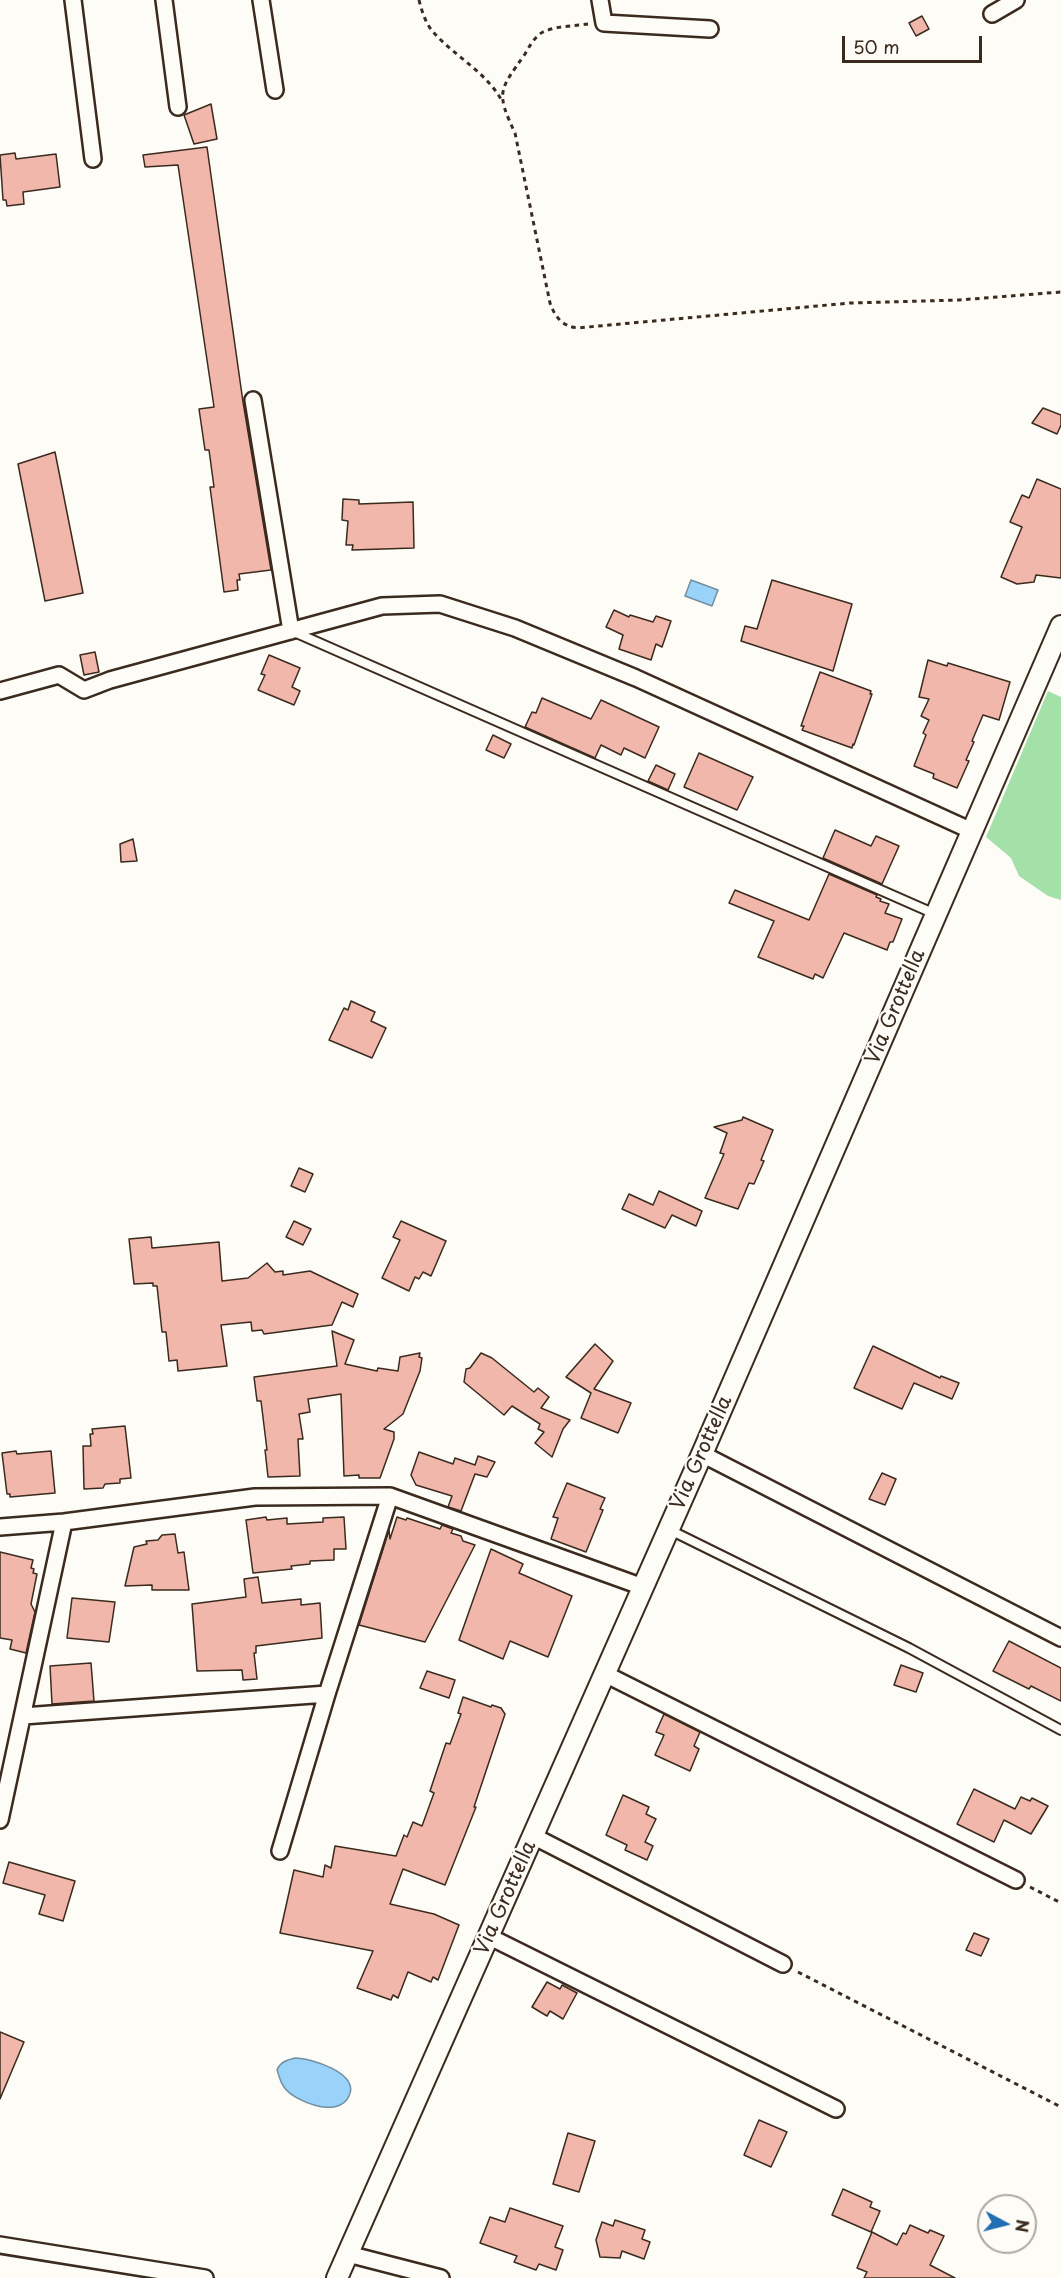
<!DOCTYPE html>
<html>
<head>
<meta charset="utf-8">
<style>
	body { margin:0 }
	#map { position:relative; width:1061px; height:2278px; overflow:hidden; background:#fdfcf7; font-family:"Playpen Sans",sans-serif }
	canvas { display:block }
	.north { position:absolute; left:977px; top:2194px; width:60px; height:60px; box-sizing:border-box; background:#fdfcf7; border:2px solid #afa8a0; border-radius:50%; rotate:97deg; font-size:16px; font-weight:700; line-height:24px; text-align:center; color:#3b2a1e }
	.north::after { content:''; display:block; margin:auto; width:21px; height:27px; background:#1f6fb2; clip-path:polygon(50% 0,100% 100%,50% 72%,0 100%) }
	.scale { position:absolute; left:842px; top:36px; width:140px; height:27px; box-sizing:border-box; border:3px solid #3b2a1e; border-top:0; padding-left:8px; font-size:18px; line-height:21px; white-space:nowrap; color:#3b2a1e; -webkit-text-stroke:4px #fdfcf7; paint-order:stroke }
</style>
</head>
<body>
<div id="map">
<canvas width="1061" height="2278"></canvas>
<div class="north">N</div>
<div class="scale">50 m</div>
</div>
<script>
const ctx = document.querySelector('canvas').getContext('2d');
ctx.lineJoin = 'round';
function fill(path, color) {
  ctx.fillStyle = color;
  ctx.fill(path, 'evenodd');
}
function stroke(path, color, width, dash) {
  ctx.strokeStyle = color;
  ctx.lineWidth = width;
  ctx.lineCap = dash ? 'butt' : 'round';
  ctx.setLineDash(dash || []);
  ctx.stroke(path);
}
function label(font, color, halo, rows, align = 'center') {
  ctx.font = font + ' "Playpen Sans",sans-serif';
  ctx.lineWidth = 4.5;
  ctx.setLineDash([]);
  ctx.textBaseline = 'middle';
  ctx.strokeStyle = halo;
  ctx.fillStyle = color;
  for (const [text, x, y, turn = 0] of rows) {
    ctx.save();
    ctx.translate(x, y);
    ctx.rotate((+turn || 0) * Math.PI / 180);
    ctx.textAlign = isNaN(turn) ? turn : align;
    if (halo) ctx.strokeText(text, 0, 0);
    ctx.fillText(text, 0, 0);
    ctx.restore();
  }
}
const green = new Path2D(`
	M1048,691L1061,697V900L1048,896L1019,876L1011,858L986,837Z`);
const water = new Path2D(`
	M691,580L718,590L712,606L685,596Z
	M295,2058C311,2058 360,2073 349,2096C339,2119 294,2102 284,2087C280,2082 279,2075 277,2070C280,2062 287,2060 295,2058Z`);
const building = new Path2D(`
	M922,16L929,29L916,36L909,23Z
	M211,104L217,139L194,144L184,115Z
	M207,147L243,402L271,570L239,574L240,580H237L238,590L224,592L210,487H214L209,450H205L199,409L214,407L178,165L145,167L143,155Z
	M15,153L16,159L56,154L60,187L23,192L24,204L7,206L6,200H3L0,155Z
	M1043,408L1061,415V425L1057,434L1032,423Z
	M55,452L83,593L45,601L18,464Z
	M1037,479L1061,489V578L1036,575L1034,582L1017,584L1001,577L1022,527L1010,522L1022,495L1029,498Z
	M343,499L359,500V504L413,502L414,548L352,550L353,545H346L348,521L342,520Z
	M772,580L852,604L833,671L741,641L745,626L757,629Z
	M614,610L629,617L630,615L653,622L656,616L671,621L662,647L656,644L651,660L619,649L623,635L606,627Z
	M95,652L99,672L84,675L80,655Z
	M269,655L300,668L292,687L300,691L294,705L258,690L265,675L261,674Z
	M928,660L947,666L948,663L1010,682L999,720L983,715L972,741L974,742L966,760L969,761L957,788L933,778L934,774L914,766L926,735L923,733L929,720L921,716L929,699L919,697Z
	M820,672L871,691L870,694H872L854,745L853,744L852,748L802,730L804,726H801Z
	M542,698L591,719L601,700L659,727L645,758L624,748L621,755L601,745L595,758L525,727L532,712L536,713Z
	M493,735L511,744L504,758L486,750Z
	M699,753L753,777L737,810L684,787Z
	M656,765L675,774L668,790L648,781Z
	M835,830L871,846L876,836L899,846L882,884L823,858Z
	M133,839L137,861L121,862L120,844Z
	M829,874L877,895L876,897L881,899L880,901L889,904L885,913L902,919L893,942H890L887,950L844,933L823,978L815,974L813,979L758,957L774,921L729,903L735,890L809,920Z
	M351,1001L375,1012L371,1021L386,1028L372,1058L329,1040L344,1008L348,1010Z
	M743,1117L773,1130L761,1160L764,1161L754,1184L749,1183L738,1209L705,1198L724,1154L720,1153L727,1133L714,1127L742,1120Z
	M299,1168L313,1174L305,1192L291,1186Z
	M659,1191L702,1211L696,1226L672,1215L665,1228L622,1209L629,1194L653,1205Z
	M294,1221L311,1229L303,1245L286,1237Z
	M401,1221L446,1241L431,1276L423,1272L419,1279L415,1277L409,1291L382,1278L400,1240L393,1237Z
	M151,1237L152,1248L219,1242L222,1281L248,1278L267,1263L275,1272L283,1271V1275L310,1271L358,1294L353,1307L342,1302L332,1325L264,1334L262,1330L252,1331L251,1322L221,1325L227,1366L178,1371L177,1360L169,1361L166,1332H162L157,1286H153V1283L134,1284L129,1239Z
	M332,1331L354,1340L345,1364L377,1371L378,1368L398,1371L400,1357L420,1353L419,1357L422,1358L420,1371L403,1414L384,1429L394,1432V1439L380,1478H359V1475L344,1476L341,1394L308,1399L310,1412L299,1414L303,1439H298L300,1476L268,1477L265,1450H267L261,1401H257L254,1377L337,1366Z
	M595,1344L613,1361L594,1389L631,1403L618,1433L581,1418L591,1393L566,1377Z
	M873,1346L940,1378L941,1376L959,1383L952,1399L914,1383L902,1409L854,1388Z
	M481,1353L492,1358L534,1392L538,1388L549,1397L541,1408L570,1420L563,1429L552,1457L535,1443L544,1432L538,1429L540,1424L512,1406L504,1415L464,1382L466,1369L470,1368Z
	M125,1426L131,1478L120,1479V1483L105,1484L103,1488L84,1489L83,1446H91L90,1434H93L92,1429Z
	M16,1451L17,1454L51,1451L55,1493L10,1497V1494H7L2,1453Z
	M419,1452L453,1464L455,1458L475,1465L478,1456L495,1462L487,1477L475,1474L461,1511L448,1507L452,1496L416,1485L411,1475Z
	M882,1473L896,1479L885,1505L869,1499Z
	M567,1483L605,1498L600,1509L603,1510L586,1552L551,1539L558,1518L553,1517Z
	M266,1517L267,1520L287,1518V1524L323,1522V1518L344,1517L346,1549H334V1560L310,1561V1564L291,1566L292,1569L253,1573L246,1520Z
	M397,1517L406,1520L407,1518L440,1529L442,1525L453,1529L451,1533L461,1536L463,1541L475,1545L425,1642L359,1625L389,1530L390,1539Z
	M175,1534L178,1553L184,1552L189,1590H152V1585L125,1586L134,1547L147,1544L146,1541L158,1540L162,1535Z
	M491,1549L523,1564L519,1573L572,1596L548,1657L510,1641L503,1659L459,1640Z
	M0,1552L33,1560L31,1568L34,1569L33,1573L37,1574L31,1604L35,1612L26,1653L10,1649L12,1640L0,1638Z
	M258,1577L262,1603L301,1599V1605L320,1603L322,1638L256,1646V1653H254L257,1679L243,1680L242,1670L197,1671L192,1604L246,1597L244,1579Z
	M72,1598L115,1602L109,1642L67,1638Z
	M1009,1641L1061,1668V1701L1031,1686L1029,1689L993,1671Z
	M91,1663L94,1701L52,1704L50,1666Z
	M901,1665L923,1673L916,1692L894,1685Z
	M427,1671L455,1680L449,1698L420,1688Z
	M463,1697L491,1707L492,1705L501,1708L505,1714L474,1807H476L445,1885L403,1869L390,1904L434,1914L459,1925L438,1980L433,1977L431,1982L408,1972L398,1998L393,1995L391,2000L357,1988L373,1951L280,1933L294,1870L323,1877L325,1865L331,1868L335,1846L396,1856L404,1835L407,1837L413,1822L422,1826L434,1793L430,1791L446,1743L450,1744L461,1714L458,1713Z
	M664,1714L700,1732L694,1746L699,1749L690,1771L655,1755L664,1735L656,1732Z
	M974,1789L1015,1809L1021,1797L1030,1801L1032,1798L1048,1806L1031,1834L1004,1820L994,1842L957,1824Z
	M623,1795L649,1807L646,1814L656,1819L645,1842L653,1846L647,1860L625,1850L627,1845L606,1835Z
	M9,1862L75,1881L63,1921L39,1914L45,1895L3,1883Z
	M974,1933L989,1939L981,1956L966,1950Z
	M547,1982L560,1989L562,1985L577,1993L563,2019L550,2011L547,2016L532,2007Z
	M0,2032L24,2042L0,2099Z
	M759,2120L787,2132L771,2167L744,2155Z
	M568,2133L595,2141L579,2192L553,2184Z
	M843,2189L872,2202L870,2207L880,2211L871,2232L832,2215Z
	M510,2208L563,2226L555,2247L563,2250L556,2270L539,2264L536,2270L514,2262L517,2256L480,2243L490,2217L505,2222Z
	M615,2220L645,2230L642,2239L650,2242L644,2259L622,2251L620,2258L600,2257L596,2240L602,2222L613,2226Z
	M910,2225L928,2233L930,2230L944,2236L930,2265L955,2278H864L867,2272L857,2268L872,2232L897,2245L903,2233L906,2234Z`);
const path = new Path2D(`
	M419,0C422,12 426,25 435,34C456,57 487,73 502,101
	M588,24C574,26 556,26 543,32C535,36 529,47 525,54C500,90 495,91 515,133L550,303C555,317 562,326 577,328L850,303L959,300L1061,292
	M1030,1887L1061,1903
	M798,1972L1061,2107`);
const service = new Path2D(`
	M292,631L935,914
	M670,1530L909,1648L1061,1730`);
const minor = new Path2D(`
	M73,0L93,159
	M164,0L178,107
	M261,0L275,90
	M600,0L604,23L710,29
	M992,14L1016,0
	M253,400L291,631
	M0,691L59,675L84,690L110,680L382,606L440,604L515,628L636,678L972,831
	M702,1454L1061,1638
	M0,1527L64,1522L255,1497L390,1496L643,1587
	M605,1674L1016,1880
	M23,1716L327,1694
	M0,1820L64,1522
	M533,1836L783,1964
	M280,1851L327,1694L390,1496
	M488,1936L836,2109
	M0,2245L205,2278
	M348,2254L441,2278`);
const tertiary = new Path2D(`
	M337,2278L702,1454L1061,626`);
const streetNames = [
	["Via Grottella",896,1007,-67],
	["Via Grottella",702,1453,-66],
	["Via Grottella",506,1898,-66]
];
fill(green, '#a4e1a8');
fill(water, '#99d3f9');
stroke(water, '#738fa1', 1.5);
fill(building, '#f1b7aa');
stroke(building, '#3b2a1e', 1.5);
stroke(service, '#3b2a1e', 12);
stroke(minor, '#3b2a1e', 20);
stroke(tertiary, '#3b2a1e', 24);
stroke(path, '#3b2a1e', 3, [4.5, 4.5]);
stroke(service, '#fdfcf7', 8);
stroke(minor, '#fdfcf7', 15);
stroke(tertiary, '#fdfcf7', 20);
label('20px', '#3b2a1e', '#fdfcf7', streetNames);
</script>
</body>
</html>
